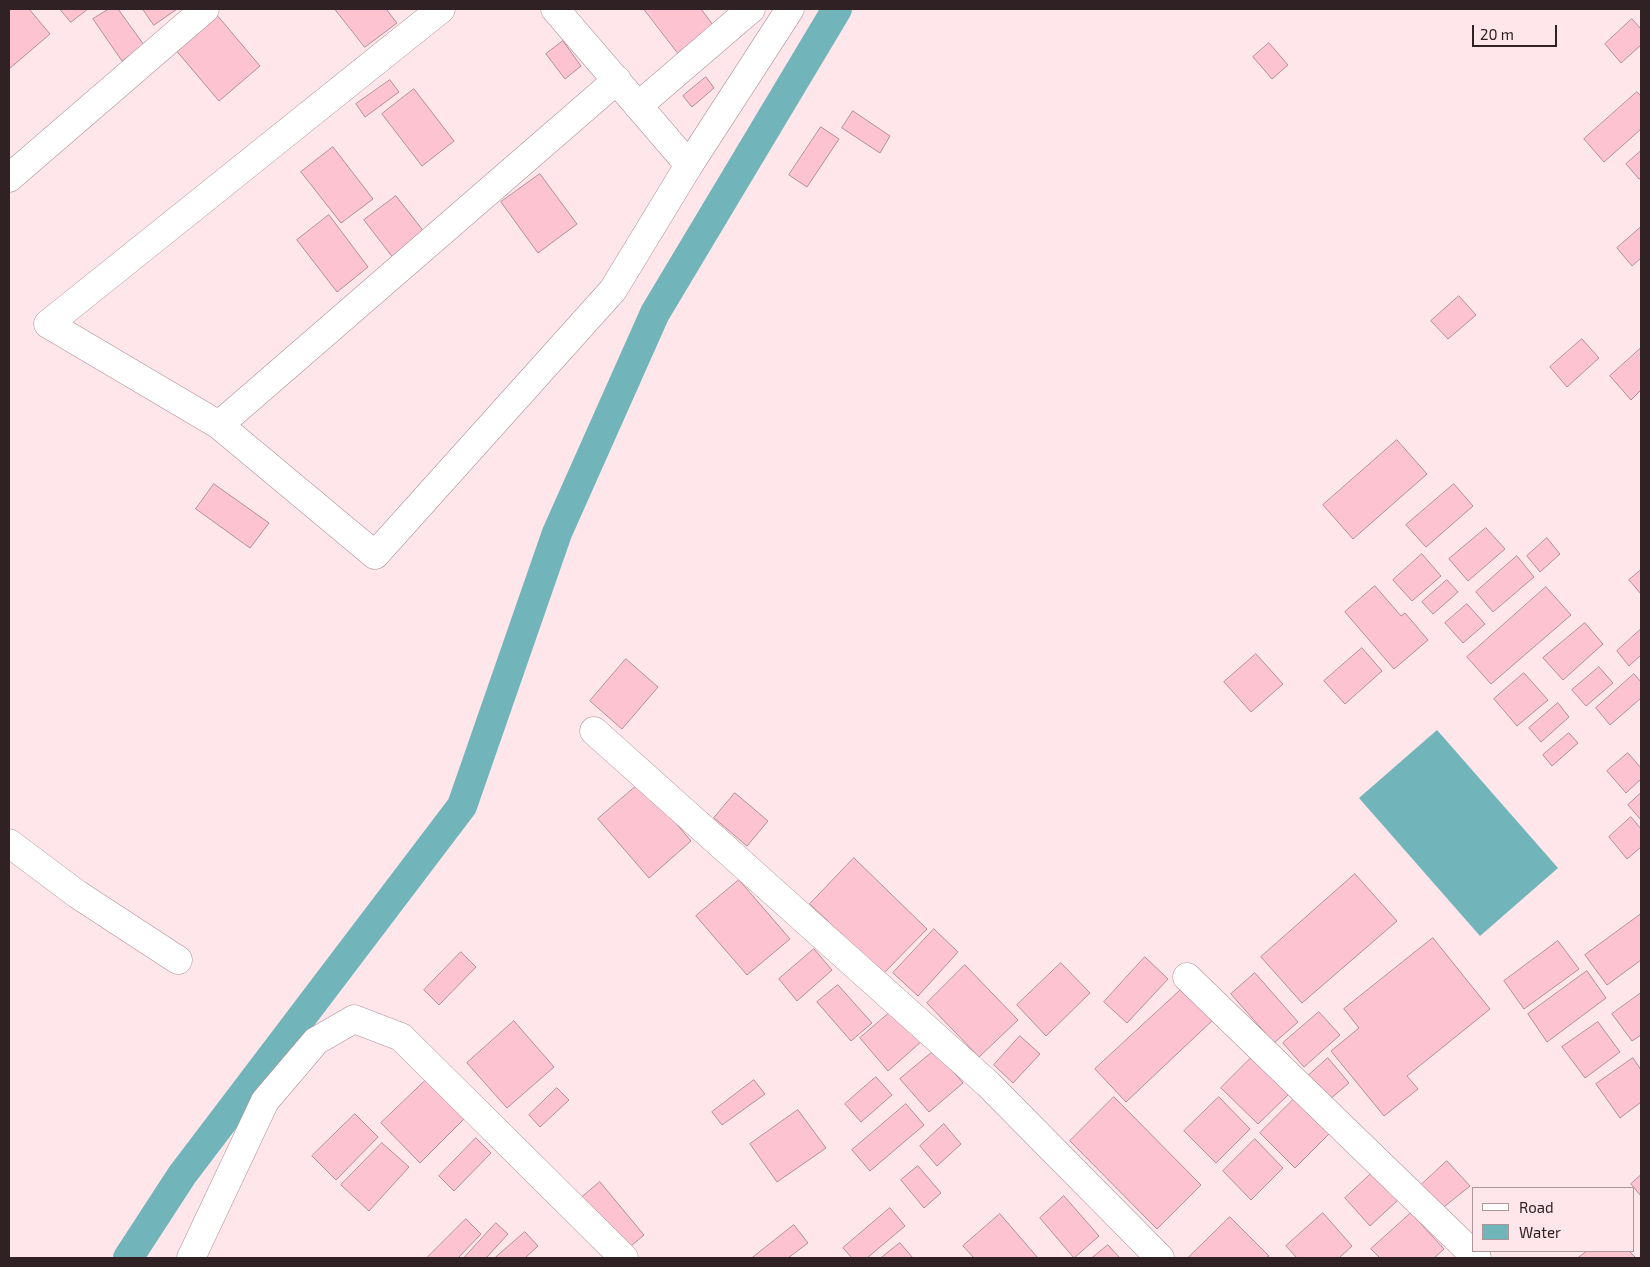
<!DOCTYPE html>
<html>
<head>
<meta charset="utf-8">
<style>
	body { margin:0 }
	#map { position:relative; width:1650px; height:1267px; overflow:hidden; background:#fee6eb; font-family:"Exo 2",sans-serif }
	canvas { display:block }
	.frame { position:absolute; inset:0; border:10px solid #2f2124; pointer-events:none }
	.legend { position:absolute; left:1472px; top:1187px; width:162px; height:65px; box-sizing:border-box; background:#fee6eb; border:1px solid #ab979b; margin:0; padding:6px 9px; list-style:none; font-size:15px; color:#2f2124 }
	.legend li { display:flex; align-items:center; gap:10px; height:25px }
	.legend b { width:25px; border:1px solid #ab979b }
	.scale { position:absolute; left:1472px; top:25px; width:85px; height:22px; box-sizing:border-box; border:2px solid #2f2124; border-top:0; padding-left:6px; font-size:15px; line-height:18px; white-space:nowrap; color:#2f2124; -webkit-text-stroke:4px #fee6eb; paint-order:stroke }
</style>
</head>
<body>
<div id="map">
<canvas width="1650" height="1267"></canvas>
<div class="frame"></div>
<ul class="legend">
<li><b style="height:6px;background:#fff"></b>Road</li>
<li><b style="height:14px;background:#71b5ba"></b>Water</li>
</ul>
<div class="scale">20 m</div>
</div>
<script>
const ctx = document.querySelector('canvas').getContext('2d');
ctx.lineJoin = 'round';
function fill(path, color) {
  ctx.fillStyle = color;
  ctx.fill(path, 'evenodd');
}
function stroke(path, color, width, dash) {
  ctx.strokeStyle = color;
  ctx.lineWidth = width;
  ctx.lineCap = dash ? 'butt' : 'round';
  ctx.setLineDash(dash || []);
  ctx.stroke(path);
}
const water = new Path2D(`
	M1437,730L1558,868L1480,936L1359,798Z`);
const canal = new Path2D(`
	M128,1258L182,1175L462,806L557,533L655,313L837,9`);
const building = new Path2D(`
	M9,9H29L50,34L9,69Z
	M60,9H88L71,22Z
	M109,9H118L144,45L122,61L93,19Z
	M143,9H177L154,25Z
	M335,9H386L397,23L365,47Z
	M644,9H701L713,25L678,53Z
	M216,14L260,66L219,101L175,49Z
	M1632,19L1641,29V45L1621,63L1605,44Z
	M563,41L581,66L565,79L546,54Z
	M1269,43L1288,65L1272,79L1253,57Z
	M706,77L714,88L692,107L683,96Z
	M390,80L399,92L365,117L356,104Z
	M414,89L454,141L422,166L382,114Z
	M1637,92L1641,96V129L1604,162L1584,139Z
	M853,111L890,136L880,153L842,128Z
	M821,127L839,139L807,187L789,175Z
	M333,147L373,199L341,223L301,172Z
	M1641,151V178L1639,179L1626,164Z
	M540,174L577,224L538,253L501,202Z
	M396,196L436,247L404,272L364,220Z
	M329,215L368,267L337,292L297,240Z
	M1641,227V258L1632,266L1617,248Z
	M1459,296L1476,315L1448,339L1431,321Z
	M1582,339L1599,358L1567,387L1550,367Z
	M1640,349L1641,351V390L1631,400L1610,376Z
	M1397,440L1427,474L1353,539L1323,505Z
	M214,484L269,523L250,548L196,509Z
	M1454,484L1473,506L1426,547L1406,525Z
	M1486,528L1505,549L1468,581L1449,559Z
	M1547,538L1560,554L1540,572L1527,556Z
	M1422,554L1441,576L1412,601L1393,580Z
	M1517,556L1534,577L1493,612L1476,592Z
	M1641,570V594L1629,580Z
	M1447,580L1458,592L1433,614L1422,602Z
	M1375,586L1401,616L1405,613L1428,640L1394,669L1345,612Z
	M1546,587L1571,615L1491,684L1467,657Z
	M1467,604L1485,624L1463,643L1445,623Z
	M1585,623L1603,644L1563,680L1543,658Z
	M1641,629V655L1629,666L1617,651Z
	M1362,648L1382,671L1345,704L1324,681Z
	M1256,654L1283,684L1251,712L1224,682Z
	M626,659L658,687L622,729L590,701Z
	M1599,667L1613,683L1586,706L1572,690Z
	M1524,673L1548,700L1517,726L1494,699Z
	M1634,674L1641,682V698L1610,725L1596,708Z
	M1558,703L1569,717L1541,742L1529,728Z
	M1569,733L1578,743L1552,766L1543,755Z
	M1628,753L1641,768V779L1626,793L1607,771Z
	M641,782L691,841L649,878L598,819Z
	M735,793L768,821L747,846L714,818Z
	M1641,793V820L1628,805Z
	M1631,817L1641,829V847L1627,859L1609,837Z
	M854,858L927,929L883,974L810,904Z
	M1355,874L1397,921L1302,1003L1261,957Z
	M739,880L790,939L747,975L696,916Z
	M1641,914V960L1607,985L1585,955Z
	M934,929L958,952L918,996L893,973Z
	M1433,938L1490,1009L1407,1076L1418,1089L1384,1116L1331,1051L1359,1028L1344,1009Z
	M1558,941L1579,969L1524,1009L1504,981Z
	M814,949L832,970L797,1001L779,979Z
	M461,952L476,967L439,1005L424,990Z
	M1145,957L1168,979L1127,1023L1104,1002Z
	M1061,963L1090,993L1046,1036L1017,1005Z
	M965,965L1018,1020L979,1057L927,1003Z
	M1587,971L1606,998L1547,1042L1528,1014Z
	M1255,973L1298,1022L1274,1043L1231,994Z
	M838,985L872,1023L851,1041L817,1002Z
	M1185,986L1215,1018L1126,1102L1095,1069Z
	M1641,993V1035L1632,1041L1612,1014Z
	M894,1009L922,1041L888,1071L860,1038Z
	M1319,1012L1340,1035L1304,1067L1283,1043Z
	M514,1021L554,1067L507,1108L467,1063Z
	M1598,1022L1620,1052L1585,1078L1562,1047Z
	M1020,1036L1040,1054L1013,1083L994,1065Z
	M935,1050L963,1083L929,1112L900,1079Z
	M1252,1057L1289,1094L1258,1124L1221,1088Z
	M1328,1058L1349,1083L1329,1100L1308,1076Z
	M1633,1058L1641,1070V1102L1620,1118L1596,1084Z
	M876,1077L892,1095L861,1122L845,1104Z
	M427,1079L465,1118L420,1163L381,1123Z
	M754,1080L765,1094L722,1125L712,1112Z
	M557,1088L569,1100L540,1127L529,1115Z
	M1297,1096L1332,1131L1295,1168L1260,1133Z
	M1114,1097L1201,1185L1157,1229L1070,1141Z
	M1219,1097L1250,1129L1216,1163L1184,1131Z
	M906,1104L924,1125L870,1171L852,1150Z
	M798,1110L826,1148L777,1182L750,1144Z
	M355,1114L378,1137L336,1180L312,1156Z
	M944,1124L961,1144L937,1166L920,1146Z
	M476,1138L491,1153L454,1191L439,1176Z
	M1255,1139L1283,1168L1251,1200L1223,1171Z
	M382,1143L409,1167L369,1211L341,1185Z
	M1447,1161L1470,1186L1440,1210L1420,1186Z
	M918,1166L941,1193L924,1208L901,1180Z
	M1372,1173L1398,1200L1370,1226L1345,1198Z
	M1641,1175V1196L1631,1184Z
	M600,1182L644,1235L625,1251L581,1198Z
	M1064,1196L1099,1236L1074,1258L1040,1218Z
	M890,1208L905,1226L867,1258H852L843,1248Z
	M1323,1213L1352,1246L1339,1258H1297L1286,1246Z
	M1411,1213L1444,1249L1434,1258H1380L1371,1249Z
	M1000,1214L1038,1258H974L963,1246Z
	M1230,1217L1269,1256L1266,1258H1188Z
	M466,1219L481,1234L458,1258H429L428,1257Z
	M496,1223L508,1234L486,1258H464Z
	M794,1225L808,1243L788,1258H752Z
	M525,1232L538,1246L525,1258H495Z
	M900,1243L913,1258H881Z
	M1108,1245L1120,1258H1092Z
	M1587,1251H1629L1636,1258H1578Z`);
const minor = new Path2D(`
	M441,9L48,324L219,425L617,80
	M555,9L689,165
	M638,106L751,9
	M9,178L205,9
	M219,425L375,555L613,290L689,165L790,9
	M594,731L988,1084L1160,1258
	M9,843L77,894L178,960
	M1187,977L1477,1258
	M191,1258L265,1101L316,1041L354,1019L401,1037L624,1258`);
fill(water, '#71b5ba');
stroke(canal, '#71b5ba', 30);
fill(building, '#fec3d0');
stroke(building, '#b28e96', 1);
stroke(minor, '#b28e96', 29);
stroke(minor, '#fff', 28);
</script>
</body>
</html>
